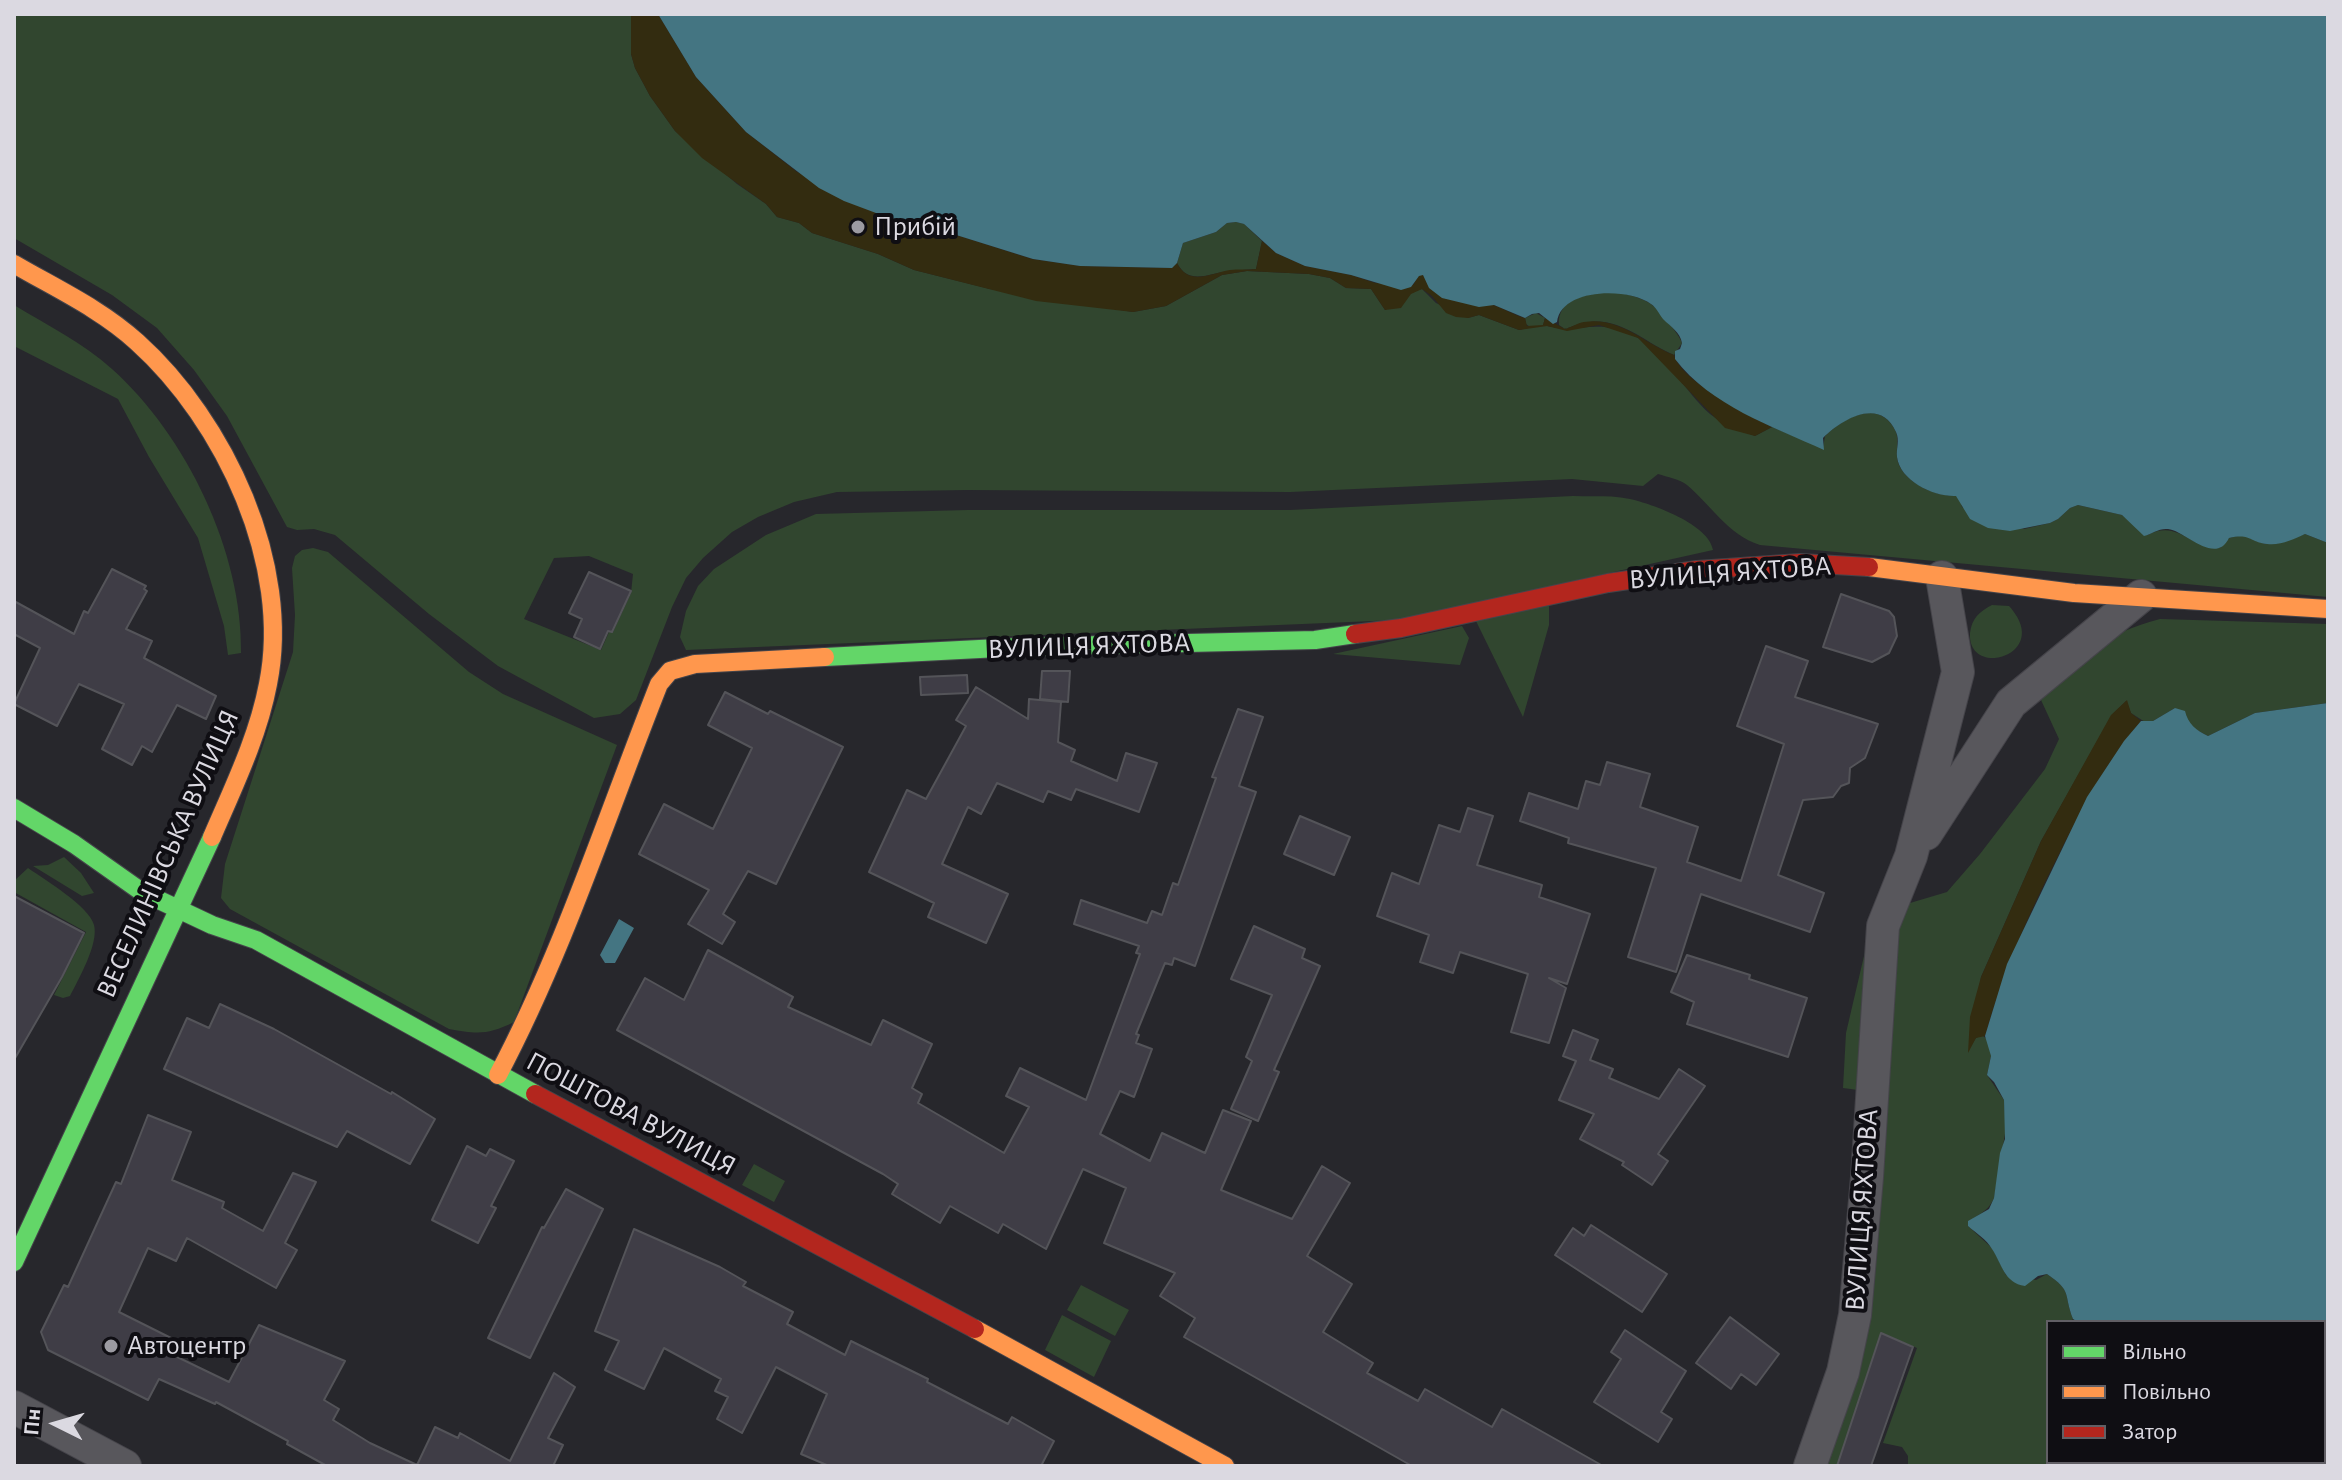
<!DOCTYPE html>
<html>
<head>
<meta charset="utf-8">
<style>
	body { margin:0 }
	#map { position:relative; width:2342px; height:1480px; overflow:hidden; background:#27272c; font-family:"Alegreya Sans",sans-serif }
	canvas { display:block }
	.frame { position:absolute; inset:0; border:16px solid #dbd9e1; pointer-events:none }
	.legend { position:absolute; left:2046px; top:1320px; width:280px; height:144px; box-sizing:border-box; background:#0f0e13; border:2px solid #615f65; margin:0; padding:10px 14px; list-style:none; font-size:24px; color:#dbd9e1 }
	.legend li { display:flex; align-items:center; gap:16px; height:40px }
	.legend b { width:40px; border:2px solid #615f65 }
	.north { position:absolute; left:16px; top:1384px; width:80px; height:80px; -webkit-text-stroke:6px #0f0e13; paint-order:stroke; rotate:275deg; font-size:22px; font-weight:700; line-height:32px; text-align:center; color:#dbd9e1 }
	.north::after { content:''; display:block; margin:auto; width:28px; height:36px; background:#dbd9e1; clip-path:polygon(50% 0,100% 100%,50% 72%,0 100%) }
</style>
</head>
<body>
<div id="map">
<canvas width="2342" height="1480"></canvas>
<div class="frame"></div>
<ul class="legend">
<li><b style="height:10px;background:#63d668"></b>Вільно</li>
<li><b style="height:10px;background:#ff974d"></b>Повільно</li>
<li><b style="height:10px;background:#b3261e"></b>Затор</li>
</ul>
<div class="north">Пн</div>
</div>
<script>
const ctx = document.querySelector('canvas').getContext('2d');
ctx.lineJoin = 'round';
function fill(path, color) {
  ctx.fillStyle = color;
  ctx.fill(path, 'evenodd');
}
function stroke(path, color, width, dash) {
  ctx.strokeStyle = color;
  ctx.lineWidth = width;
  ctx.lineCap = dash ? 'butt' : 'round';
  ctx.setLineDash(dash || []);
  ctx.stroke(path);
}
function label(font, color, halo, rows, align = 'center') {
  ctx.font = font + ' "Alegreya Sans",sans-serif';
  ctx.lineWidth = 8;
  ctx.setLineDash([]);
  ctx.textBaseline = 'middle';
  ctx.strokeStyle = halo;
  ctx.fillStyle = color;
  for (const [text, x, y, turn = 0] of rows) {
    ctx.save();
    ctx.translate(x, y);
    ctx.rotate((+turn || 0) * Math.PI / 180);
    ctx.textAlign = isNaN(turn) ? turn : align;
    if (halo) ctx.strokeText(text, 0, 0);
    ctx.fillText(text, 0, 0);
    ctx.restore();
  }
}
const green = new Path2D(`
	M14,14H631V54L635,68L650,96L675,131L737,184L766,204L777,217L799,223L812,233L878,254L914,270L990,289L1133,312L1166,306L1222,275L1247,271L1309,274L1330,278L1346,288L1371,289L1385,310L1415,291L1422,289L1436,303L1468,318L1479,315L1519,330L1538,326L1530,327L1526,324L1525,318L1536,313L1545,318L1543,325C1579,335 1600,316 1638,338C1667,355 1685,392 1710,414C1722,424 1741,430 1755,436L1772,427L1823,448L1825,436C1842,420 1876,398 1894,428C1900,438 1896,447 1897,458C1900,480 1935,498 1956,495L1960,498L1962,507L2024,529L2050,523L2058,519L2070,508L2078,505L2122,515L2148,535C2178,519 2190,549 2220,548L2229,538L2242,535L2265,544H2275L2305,534L2328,543V597L1760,545C1727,534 1712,506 1687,485C1680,479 1667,477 1658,474L1643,486L1572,479L1290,492L967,490L837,492L794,502L758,517L732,532L703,558L686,578L672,607L636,700L620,714L594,718L498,666L429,614L335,535L314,529L297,530L287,527L227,416L194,370L157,328L112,295L14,238ZM589,556L633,574L631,593L613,632H609L601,650L524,619L554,558Z
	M1236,222L1244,224L1262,241L1256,269C1245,270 1234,270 1223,272C1206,275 1188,284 1177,263L1183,243L1216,232L1227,223Z
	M1620,293C1630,295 1642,298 1651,304C1658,309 1680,335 1682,343L1674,355C1647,344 1622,318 1590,322C1581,322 1574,326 1565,329L1559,325C1556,296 1597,291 1620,293Z
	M14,305C47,325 83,343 112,369C186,435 243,553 241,653L228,655L224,626L198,538L149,457L118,399L14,346Z
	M1573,496C1592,497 1612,495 1630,499C1652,504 1709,524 1713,550L1397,620L686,650L680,637L686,611L698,586L714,569L766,535L816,514L968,510H1290Z
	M313,548L328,552L469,672L503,694L617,745L514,1022C488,1035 477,1034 449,1029L230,909L221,898L225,864L293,652L295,615L292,568L295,556L302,550Z
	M1549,605V625L1523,717L1476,621Z
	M1992,605L2009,606C2054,655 1967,680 1970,633C1972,618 1979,612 1992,605Z
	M2160,619L2328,624V703L2255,713L2208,736L2193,728L2175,708L2153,721L2145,722L2131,713L2126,701L2112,715L2041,841L1981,977L1969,1048L1976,1038L1982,1035L1988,1040L1991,1056L1987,1075L2004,1100L2006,1128L1994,1198C1986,1216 1974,1213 1968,1226L1993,1249L2006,1275L2036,1280L2047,1274C2073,1292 2063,1293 2073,1319L2070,1322H2048V1462H2273L2274,1466H1908V1456L1902,1447L1883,1443L1917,1348L1881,1333L1837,1466H1818L1900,906L1947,892L1980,854L2045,769L2059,739L2041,700C2072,653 2107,634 2160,619Z
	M1462,626L1469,638L1460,665L1333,654Z
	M64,857L81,873L94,893L82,896L33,866L48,865Z
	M28,868C45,880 89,906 94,925C99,944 78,980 70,996L63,998L54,995L86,932L14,892V881Z
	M1871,926L1858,1090L1843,1088L1846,1033Z
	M754,1164L785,1181L774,1202L742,1185Z
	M1081,1285L1129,1310L1115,1336L1067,1310Z
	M1062,1315L1111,1341L1094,1377L1045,1350Z`);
const sand = new Path2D(`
	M631,14H658L696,77L746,132L797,172L924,231L953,234L1032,259L1080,266L1171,268L1177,263C1189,287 1211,273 1230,270C1238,269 1247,270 1256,269L1262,241L1276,253L1305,266L1351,275L1375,283L1413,285L1419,275H1423C1443,308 1456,298 1489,304C1502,307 1513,315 1525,318L1527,326L1543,325L1545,318L1565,329C1572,327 1577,323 1584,322C1619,316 1644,343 1674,355C1681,381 1748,415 1772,427L1755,436L1725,428L1638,338L1599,325L1567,331L1547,326L1519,330L1479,315L1468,318L1456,317L1446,313L1432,296L1422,289L1411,294L1401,308L1385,310L1371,289L1346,288L1330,278L1309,274L1247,271L1222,275L1166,306L1133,312L1036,301L914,270L878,254L812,233L799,223L777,217L766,204L702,158L675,131L650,96L635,68L631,54Z
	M2127,700L2131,713L2141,721C2106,762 2082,808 2058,856C2028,915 2003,972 1985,1036L1976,1038L1968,1053L1970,1017L1981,977L2041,841L2111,715Z`);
const water = new Path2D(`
	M658,14H2328V543L2305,534C2294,539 2280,546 2267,544C2249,542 2251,533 2229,538C2215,566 2186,531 2168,529C2159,528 2152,534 2144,536L2122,515L2078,505L2070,508L2058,519L2050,523L2010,531L1988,528L1970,519L1956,496C1934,497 1900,481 1897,457C1896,448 1900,441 1896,432C1880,396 1841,420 1823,438L1824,450C1772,426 1711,406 1675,359V351L1680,349L1682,343C1680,332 1671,327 1663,319C1659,314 1656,307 1651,304C1628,287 1561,288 1557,322L1553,324L1539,313L1532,314L1525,318L1494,305L1479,307L1442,298L1429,288L1423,275L1419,276L1411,287L1401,290L1351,275L1305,266L1276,253L1244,224L1236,222L1227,223L1216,232L1183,243L1177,263L1172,268L1080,266L1033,259L953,234L924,231L844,201L819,188L746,132L696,77Z
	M2328,703V1466H2295L2292,1462H2324V1322H2078L2073,1319C2063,1293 2073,1292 2047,1274L2038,1276L2025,1286C2004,1283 2002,1264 1992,1249C1987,1240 1976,1233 1968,1226V1221L1989,1209L1994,1198L2000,1153L2005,1139L2004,1100L1994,1082L1987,1075L1991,1056L1985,1036L2007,964L2087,797L2124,741L2141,721H2153L2175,708L2185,711C2188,724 2196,730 2208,736L2255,713Z
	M619,919L634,928L615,963H605L600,955Z`);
const building = new Path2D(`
	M112,569L146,586L144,589L147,591L126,629L152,641L144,658L216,696L206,719L177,705L152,752L142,746L132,765L102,749L124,704L79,684L57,726L14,704L40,648L14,634V601L74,634L84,611L88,613Z
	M589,572L631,591L612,632L608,631L600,649L574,637L582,619L569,613Z
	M1841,594L1889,611L1894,617L1897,636L1889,653L1872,662L1823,647Z
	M1766,646L1808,661L1795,697L1878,724L1865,758L1850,768L1849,783L1841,786L1833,797L1803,800L1778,875L1824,893L1810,932L1701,894L1676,972L1628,957L1656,868L1568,843L1569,838L1520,821L1529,793L1578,809L1586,781L1600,785L1607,762L1650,774L1640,807L1698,827L1687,862L1741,881L1784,744L1737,726Z
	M1042,671H1070L1068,702L1040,699Z
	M967,675L968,693L921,695L920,677Z
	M976,687L1028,719L1029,699L1061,702L1058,742L1075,750L1071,761L1117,781L1126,753L1157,763L1139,812L1076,789L1071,800L1048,791L1043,802L997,783L981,814L968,807L942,864L1008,894L986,943L928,917L934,903L869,872L907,790L926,799L966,726L956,720Z
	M725,692L768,714L770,711L843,747L776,884L748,871L723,914L735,922L722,944L688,924L709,890L639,854L664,804L713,829L752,748L708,725Z
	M1238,709L1263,717L1239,786L1256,792L1195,966L1174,958L1172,965L1165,963L1136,1034L1139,1035L1136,1043L1152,1049L1134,1097L1120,1091L1100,1134L1150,1161L1162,1133L1205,1153L1223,1110L1251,1121L1221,1190L1292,1219L1322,1166L1350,1183L1307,1256L1352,1284L1323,1332L1373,1363L1367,1373L1418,1401L1425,1389L1492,1427L1502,1409L1603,1466H1412L1184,1337L1195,1318L1160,1296L1175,1273L1104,1243L1126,1188L1083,1169L1046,1249L1003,1224L998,1233L950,1206L940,1223L892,1194L898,1184L883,1174L617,1030L645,978L684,1000L708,950L793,997L788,1007L871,1045L883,1020L932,1044L912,1088L922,1094L918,1103L1004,1153L1029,1107L1006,1096L1020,1068L1086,1100L1140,954L1136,953L1139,946L1074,924L1081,900L1147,923L1152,911L1162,915L1173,883L1178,885L1216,778L1212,777Z
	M1468,808L1493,816L1477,865L1542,885L1539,897L1590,914L1567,984L1549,978L1566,988L1549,1043L1511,1032L1528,974L1460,952L1453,973L1420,962L1429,935L1377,916L1392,873L1419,884L1439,825L1460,832Z
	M1300,816L1350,837L1334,875L1284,854Z
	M14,896L84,933L62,977L14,1060Z
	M1254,926L1305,949L1302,958L1320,966L1274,1070L1279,1072L1258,1121L1231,1109L1252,1061L1246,1057L1272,995L1231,979Z
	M1687,955L1750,975L1749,979L1807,998L1788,1057L1687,1024L1694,1002L1671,992Z
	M220,1004L274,1029L391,1094L392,1092L435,1119L410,1164L347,1131L337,1147L164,1069L187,1018L209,1028Z
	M1573,1030L1598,1040L1590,1060L1613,1069L1609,1078L1659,1099L1679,1069L1705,1086L1658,1154L1668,1161L1652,1185L1622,1165L1624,1162L1580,1139L1594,1114L1559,1100L1576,1061L1563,1056Z
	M148,1115L191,1132L172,1180L224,1202L222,1208L263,1231L293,1173L316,1182L285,1243L297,1250L276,1288L187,1238L176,1261L148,1248L119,1312L177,1341L171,1354L229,1382L259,1325L345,1361L324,1400L339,1409L333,1420L370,1443L417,1465L435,1427L458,1438L460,1433L510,1461L554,1373L575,1387L548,1438L563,1445L553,1466H327L287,1444L288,1441L216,1402L215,1404L159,1379L148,1400L48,1350L41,1332L64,1285L68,1287L116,1182L121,1184Z
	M467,1146L486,1156L490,1149L514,1161L491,1206L496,1208L478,1243L432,1220Z
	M566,1189L603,1209L530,1358L488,1338L542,1227L544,1228Z
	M1591,1225L1667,1274L1642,1312L1555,1255L1573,1228L1584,1236Z
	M634,1229L720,1267L746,1282L743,1286L793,1312L787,1324L845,1355L851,1341L928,1379L927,1382L1008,1424L1012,1417L1054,1441L1041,1466H829L801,1454L827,1394L776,1367L742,1433L717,1419L728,1397L715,1391L721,1379L664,1348L644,1389L605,1370L619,1341L595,1331Z
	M1730,1317L1779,1354L1756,1385L1741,1374L1731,1389L1696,1363Z
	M1625,1330L1686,1371L1661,1412L1672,1419L1658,1442L1594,1402L1621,1359L1611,1352Z
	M1881,1333L1913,1347L1871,1466H1837Z`);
const street = new Path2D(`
	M1926,834L2011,703L2141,596
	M14,1407L125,1466
	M1810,1466L1843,1372L1855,1315L1867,1177L1883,926L1911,856L1958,672L1942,577`);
const fast = new Path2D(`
	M825,657L1018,647L1315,640L1355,634
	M14,808L74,844L142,892L212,925L256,940L535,1094
	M14,1262L212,837`);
const slow = new Path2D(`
	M14,264C55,288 101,309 137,342C225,421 292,565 268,684C258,737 233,788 212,837
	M1869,567L2074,593L2328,609
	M498,1075C564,950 607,815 659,684L670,671L695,664L825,657
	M975,1329L1225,1466`);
const jam = new Path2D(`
	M1355,634L1401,628L1608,583L1697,570L1800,563L1869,567
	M535,1094L975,1329`);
const markers = [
	[858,227,8,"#9c9ba2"],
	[111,1346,8,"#9c9ba2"]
];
const poiNames = [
	["Прибій",874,227],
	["Автоцентр",127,1346]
];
const streetNames = [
	["ВУЛИЦЯ ЯХТОВА",1730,573,-4],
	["ВУЛИЦЯ ЯХТОВА",1089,646,-2],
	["ВЕСЕЛИНІВСЬКА ВУЛИЦЯ",168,854,-66],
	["ПОШТОВА ВУЛИЦЯ",631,1114,28],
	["ВУЛИЦЯ ЯХТОВА",1862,1210,-86]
];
fill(green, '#31462f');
fill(sand, '#332c10');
fill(water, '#447582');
fill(building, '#3f3d46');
stroke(building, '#545459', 2);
stroke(street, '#45444a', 34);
stroke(fast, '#45444a', 20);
stroke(slow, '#45444a', 20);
stroke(jam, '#45444a', 20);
stroke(street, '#58575c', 32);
stroke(fast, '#63d668', 18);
stroke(slow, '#ff974d', 18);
stroke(jam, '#b3261e', 18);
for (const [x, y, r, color] of markers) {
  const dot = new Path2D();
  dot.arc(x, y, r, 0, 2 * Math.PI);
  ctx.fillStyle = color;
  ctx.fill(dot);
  stroke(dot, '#0f0e13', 3);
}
label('28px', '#dbd9e1', '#0f0e13', poiNames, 'left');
label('28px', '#dbd9e1', '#0f0e13', streetNames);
</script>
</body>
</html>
